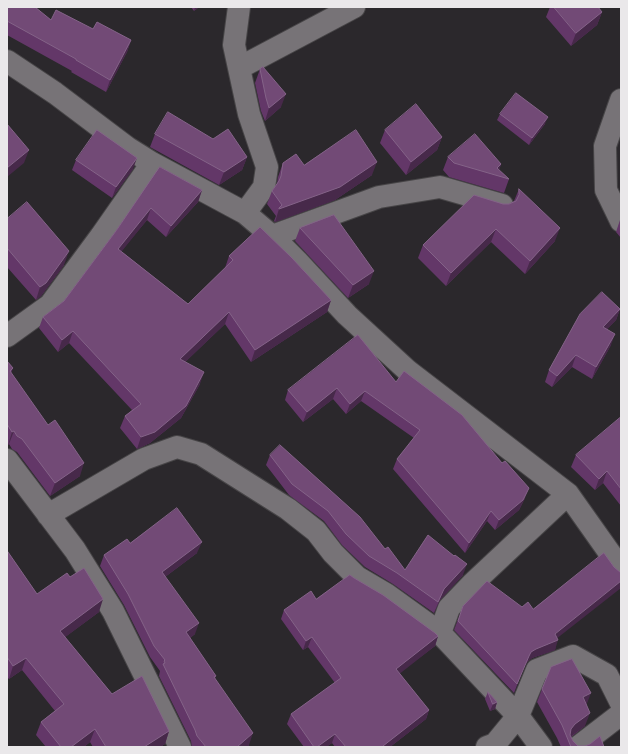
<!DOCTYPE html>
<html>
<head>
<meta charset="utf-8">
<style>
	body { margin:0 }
	#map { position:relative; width:628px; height:754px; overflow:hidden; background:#2b282c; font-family:Poppins,sans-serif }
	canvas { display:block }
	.frame { position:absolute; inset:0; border:8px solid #eae8ea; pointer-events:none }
</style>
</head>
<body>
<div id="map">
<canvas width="628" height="754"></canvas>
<div class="frame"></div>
</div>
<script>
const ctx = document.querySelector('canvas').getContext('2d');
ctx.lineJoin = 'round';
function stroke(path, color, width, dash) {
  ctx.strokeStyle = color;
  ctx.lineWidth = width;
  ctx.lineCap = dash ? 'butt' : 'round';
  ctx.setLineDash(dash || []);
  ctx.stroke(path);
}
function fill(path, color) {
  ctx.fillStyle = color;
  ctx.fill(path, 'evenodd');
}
const street = new Path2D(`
	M239,7L234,45L249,114L267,167L264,187L245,213
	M7,61L55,93L128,148L152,163L245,213L272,236L297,261L347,315L408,371L568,494L621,569
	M239,68L354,7
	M621,100L605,146L606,190L621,221
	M272,236L379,197L440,187L502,205
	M7,336L50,305L101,236L152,163
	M7,460L75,550L113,611L180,747
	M48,515L144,459L177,447L201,454L288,509L316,531L333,553L357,577L386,594L440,633L518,716L541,747
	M440,633L449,608L472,584L568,494
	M487,747L495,744L518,716L537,670L573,656L607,675L621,703
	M578,747L621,714`);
const wall = new Path2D(`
	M7,7L51,20L93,29L131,40L127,52L106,92L71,72L72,71L7,35Z
	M191,7H199L194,11Z
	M550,7H598L602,12L597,25L571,46L546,17Z
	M260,69L281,107L265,121L261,111L255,83Z
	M500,114L545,124L529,145L497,120Z
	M385,130L442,137L437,150L406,175L380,143Z
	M155,134L213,139L247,157L242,170L219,185L150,147Z
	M448,157L501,164L499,170L509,179L504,193L449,177L443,170Z
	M76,160L133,169L112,198L72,170Z
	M283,163L304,165L372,175L335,200L275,222L274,221L276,216L267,204L272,191L277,184L278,177Z
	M160,167L202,190L198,202L166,237L147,220L121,251L188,304L225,268L229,256L331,300L327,312L251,362L225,324L185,362L200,384L181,418L150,443L137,449L120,428L125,416L132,410L69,343L58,352L39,328L43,317L64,301L116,231Z
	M519,189L555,241L525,274L491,242L446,286L418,258L423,245L503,204H509L514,201Z
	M7,219L64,265L41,296L36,300L7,267Z
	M620,220L621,221V238L616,232Z
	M300,228L369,284L348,298L295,241Z
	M620,309L616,320L607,329L611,345L592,379L572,367L552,387L545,382L549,370Z
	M7,361L13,368L11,373L80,476L50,496L17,452L12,449L9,444L8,445L7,444Z
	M396,382L525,498L519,510L495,530L487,521L465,553L393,469L397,459L414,438L361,401L346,414L333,399L303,422L285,400L288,390Z
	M621,417V506L603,483L595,490L571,467L576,455Z
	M270,455L385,549L405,570L463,575L440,600L434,613L393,584L365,567L342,545L324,521L289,495L266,465Z
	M130,543L197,553L165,577L195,634L190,638L216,676L215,678L249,745L247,747H192L191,741L159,676L160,671L150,657L124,605L100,566L104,555Z
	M7,553L37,594L99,612L65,637L112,694L169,731L165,744L160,747H93L90,742L84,747H46L36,735L41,722L55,711L22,670L9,679L7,677Z
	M354,578L438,636L435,646L399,673L429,710L426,719L390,747H335L332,743L326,747H304L287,724L291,714L335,683L308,647L303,650L281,619L284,610L316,599Z
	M463,606L522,607L533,609L557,638L555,650L532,658L528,661L525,665L514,693L454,630Z
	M542,689L586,705L585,726L571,737L573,741L578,746L604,747H561L557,738L537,702Z
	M488,692L497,702L495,709L490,711L485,699Z`);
const shadedWall = new Path2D(`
	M195,7H199L194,11Z
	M602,12L597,25L571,46L576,33Z
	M131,40L127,52L106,92L110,80Z
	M286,94L281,107L265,121L269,108Z
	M548,117L545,124L529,145L532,138Z
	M442,137L437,150L406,175L411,162Z
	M29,150L24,163L7,177V168Z
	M247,157L242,170L219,185L224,172Z
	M137,158L133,169L112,198L116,187Z
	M377,162L372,175L335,200L275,222L279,209Z
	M501,164L497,176V168Z
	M202,190L198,202L166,237L171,226Z
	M151,208L147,220L114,261L118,249Z
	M560,228L555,241L525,274L530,261Z
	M496,229L491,242L446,286L451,273Z
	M69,251L64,265L41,296L36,300L40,287Z
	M374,271L369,284L348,298L353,285Z
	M331,300L327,312L251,362L255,350Z
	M620,309L616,320L599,338L603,327Z
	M229,312L225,324L176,371L180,359Z
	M73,331L69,343L58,352L62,340Z
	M615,334L611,345L592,379L596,367Z
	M576,355L572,367L552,387L557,376Z
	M204,372L200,384L181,418L150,443L137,449L141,437Z
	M337,388L333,399L303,422L307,412Z
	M365,391L361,401L346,414L350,404Z
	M14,431L9,444L8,445L12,432Z
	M84,463L80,476L50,496L55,483Z
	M607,471L603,483L595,490L599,479Z
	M529,488L525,498L519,510L495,530L499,520Z
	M491,511L487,521L465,553L469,543Z
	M202,542L197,553L157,583L162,572Z
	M467,564L463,575L440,600L434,613L444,589Z
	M621,581V588L551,643L555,634Z
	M103,599L99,612L56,644L60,631Z
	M199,623L195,634L182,644L186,632Z
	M438,636L435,646L393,679L396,669Z
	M312,637L308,647L303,650L306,641Z
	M558,640L555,650L532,658L528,661L525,665L514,693L529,656L531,652L536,649Z
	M26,658L22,670L9,679L13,666Z
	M591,693L586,706L583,697Z
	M497,702L495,709L490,711L493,704Z
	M429,710L426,719L390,747H383V746Z
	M590,713L585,726L570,737L571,729L575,724Z
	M95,729L90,742L84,747H71Z
	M169,731L165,744L160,747H144Z
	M253,733L249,745L247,747H237Z
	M335,734L332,743L326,747H317Z`);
const building = new Path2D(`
	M7,7H35L51,20L56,10L93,29L97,22L131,40L110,80L76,60V59L7,21Z
	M554,7H598L602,12L576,33Z
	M263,67L286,94L269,108L266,98L260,69Z
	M516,93L548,117L532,138L500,114Z
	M416,104L442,137L411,162L385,130Z
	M168,112L213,139L228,129L247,157L224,172L155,134Z
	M7,124L29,150L7,168Z
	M97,130L137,158L116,187L76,160Z
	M356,130L377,162L340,187L279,209V208L282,205L272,191L279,181L281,176L283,163L296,154L304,165Z
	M475,134L501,164L497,168L509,179L454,163L448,157Z
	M160,167L202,190L171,226L151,208L118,249L188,304L233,260L229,256L260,227L292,258L331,300L255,350L229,312L180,359L204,372L186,406L155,432L141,437L125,416L141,404L73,331L62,340L43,317L64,301L116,231Z
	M519,189L560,228L530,261L496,229L451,273L423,245L474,195L503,204H509L516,201L519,195Z
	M27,202L69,251L46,283L40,287L7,248V219Z
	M334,215L374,271L353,285L300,228Z
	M602,292L620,309L603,327L615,334L596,367L576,355L557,376L549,370L580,314Z
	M358,335L396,382L404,371L462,415L502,463L505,461L529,488L523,500L499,520L491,511L469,543L397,459L420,430L365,391L350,404L337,388L307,412L288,390Z
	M7,361L13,368L10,371L48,425L55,420L84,463L55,483L22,439L17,436L14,431L12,432L7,424Z
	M621,417V489L607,471L599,479L576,455Z
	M280,445L360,517L385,549L388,547L405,570L428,535L454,556L455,555L467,564L444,589L438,602L397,573L369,556L346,534L328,511L292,484L270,455Z
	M177,508L202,542L162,572L199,623L186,632L216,676L214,677L253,733L237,747H206L197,736L195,730L163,664L165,663L164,661L165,660L154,646L128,594L104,555L127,539L130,543Z
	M8,552L37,594L67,573L70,577L84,568L103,599L60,631L112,694L142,676L169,731L144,747H106L95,729L71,747H61L41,722L64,704L26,658L13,666L7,657V553Z
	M604,553L614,567L621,573V581L555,634L558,640L536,649L531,652L529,656L517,684L458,621L463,606L487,581L522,607L528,602L533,609Z
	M350,575L354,578L383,595L435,633L438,636L396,669L429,710L383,746L384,747H346L335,734L317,747H314L291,714L341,678L312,637L306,641L284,610L311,591L316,599Z
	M572,659L591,693L583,697L590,713L575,724L571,729L570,735L573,741L578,746H585L590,744L600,736L604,747H571L562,725L542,689L551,667Z
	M488,692L497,702L493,704Z`);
stroke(street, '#474547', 24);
stroke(street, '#777377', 22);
fill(wall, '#633768');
fill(shadedWall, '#47294a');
fill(building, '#724a76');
stroke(building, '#846388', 1);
</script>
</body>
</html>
